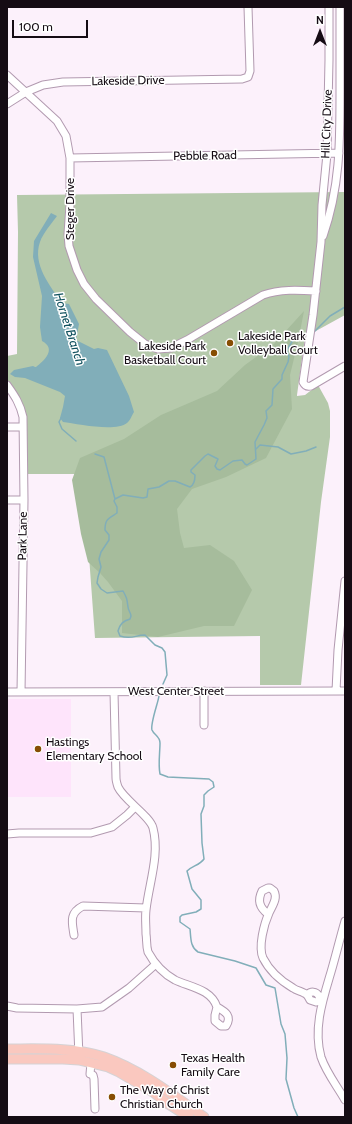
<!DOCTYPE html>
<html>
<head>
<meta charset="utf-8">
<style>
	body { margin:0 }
	#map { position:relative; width:352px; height:1124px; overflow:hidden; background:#fcf1fb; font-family:Cabin,sans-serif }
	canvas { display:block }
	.frame { position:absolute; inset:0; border:8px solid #150c14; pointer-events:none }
	.north { position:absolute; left:300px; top:12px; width:40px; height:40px; -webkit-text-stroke:3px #fff; paint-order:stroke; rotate:0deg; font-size:11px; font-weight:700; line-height:16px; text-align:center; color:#150c14 }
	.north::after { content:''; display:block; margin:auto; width:14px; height:18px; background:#150c14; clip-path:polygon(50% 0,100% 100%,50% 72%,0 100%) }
	.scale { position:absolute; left:12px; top:20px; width:76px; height:18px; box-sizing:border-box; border:2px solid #150c14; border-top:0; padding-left:5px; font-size:12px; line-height:14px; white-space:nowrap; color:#150c14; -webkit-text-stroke:3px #fff; paint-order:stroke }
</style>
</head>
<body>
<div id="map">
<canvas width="352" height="1124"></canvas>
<div class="frame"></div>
<div class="north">N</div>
<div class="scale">100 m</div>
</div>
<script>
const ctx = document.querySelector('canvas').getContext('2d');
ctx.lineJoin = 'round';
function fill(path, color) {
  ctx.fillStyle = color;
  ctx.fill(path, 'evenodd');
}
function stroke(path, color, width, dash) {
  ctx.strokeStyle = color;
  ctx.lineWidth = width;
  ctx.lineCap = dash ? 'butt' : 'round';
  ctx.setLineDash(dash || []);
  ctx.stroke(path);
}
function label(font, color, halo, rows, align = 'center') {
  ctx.font = font + ' Cabin,sans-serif';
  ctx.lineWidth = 3;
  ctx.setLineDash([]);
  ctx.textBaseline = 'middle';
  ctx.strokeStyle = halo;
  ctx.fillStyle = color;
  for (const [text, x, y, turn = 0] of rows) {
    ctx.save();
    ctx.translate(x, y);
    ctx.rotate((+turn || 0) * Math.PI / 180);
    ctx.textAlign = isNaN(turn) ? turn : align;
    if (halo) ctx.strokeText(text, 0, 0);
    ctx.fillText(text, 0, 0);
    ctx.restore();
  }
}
const built = new Path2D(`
	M7,699H71V797H7Z`);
const green = new Path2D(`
	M345,192V315L305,337L297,395V396L305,395L318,385L328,403L330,411V437L321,502L301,685H260V636L95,638L83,474H25V411C21,398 16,391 7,381V356L17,354L18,232L17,195Z`);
const forest = new Path2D(`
	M304,311L298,342L290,375L292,409L266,458L226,477L192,489L177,509L180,533L184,548L210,545L234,561L252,590L234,626H204L158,637L122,633V601L108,582L100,573L88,562L81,534L72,480L80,458L124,439L161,415L217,391L245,365L274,344Z`);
const water = new Path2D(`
	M51,213L57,216C52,223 43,233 40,242C32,264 50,286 62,303L69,304L79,324L76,340L94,349L98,348L107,350L129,396L134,412C132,415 130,421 127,423C116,432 77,424 63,422L60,418L63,407L65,396L60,392L25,378L15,377L10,374L14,370L33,366L35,367H36C44,361 57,349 42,341L40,327L42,296L33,257L34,241Z`);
const stream = new Path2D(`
	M315,331L330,316L345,307
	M61,418L59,422L62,429L76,441
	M256,449L260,445L278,447L291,454L306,451L316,447
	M95,454L104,457L115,499L114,501L117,507V513C108,519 105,519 105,530L109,535V540L101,552L99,559L101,567L98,577L97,583L101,589L107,593L123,591C127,598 127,599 128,607C128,610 131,613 131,616L130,619C123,621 120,624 118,631L120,636C132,640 135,635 145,635L155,645L162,648L165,652L167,675L163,684
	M115,499L123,495L143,498L147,497L148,489L159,487L169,481H175L190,487C194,485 195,479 195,475L191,472V470L205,456L208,454L218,459L215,466L217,469L220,470L233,461L242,460L245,464L247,465L256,459L255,442L264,425L267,418L266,411L272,405L273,389L282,379V375L288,362L289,357L287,350L293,340L303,336
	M159,696C158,703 150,724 152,730C154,735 160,736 160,743C160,752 158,765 160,774L168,777L209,779L213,782L214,787L208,791L204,795V806L201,814L202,843L204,859C200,865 192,866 187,871L192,889L201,900V909L196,912L182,915L180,917V922L190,929C191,938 190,947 198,952L235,961L256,968L266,985L275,988L281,1024L285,1034L287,1058L286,1079L294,1108L298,1117`);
const minor = new Path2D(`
	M329,7V60L327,154L322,205L321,242L313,315L303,382C305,386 307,387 311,386L345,366
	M7,75L57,121L66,136L70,158V205L68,234L69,246L77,270L84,284L96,299L130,332L145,344L158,349L171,348L187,340L263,295C280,289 298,290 316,291
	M7,104L26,92L43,85L63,82L242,79L248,77L250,71L248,7
	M70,158L339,153
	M323,236C340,187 340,144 340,93C340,64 340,36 340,7
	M7,385C15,396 20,404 23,417L24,500L21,692
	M7,427H23
	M7,500H24
	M204,691V725
	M336,691L338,650L345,581
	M7,692L345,691
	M114,692L116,778C116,781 117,784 118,787C124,800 150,816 153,828C160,855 149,883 146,910C145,918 146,925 146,934C147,940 146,945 148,952C154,963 164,974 175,980C190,987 211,989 217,1007
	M7,834L19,833H91L112,827L127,815L135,807
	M268,914C260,908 257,901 262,891L268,888H270L274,891C278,899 272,906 269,913C264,924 258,947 263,958C269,970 281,981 293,988C297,991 304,992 307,995C308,996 309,998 310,1000L316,1002L320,1000L319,996C316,991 311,991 307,995
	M345,921C340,938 336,955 331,972C323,999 313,1028 321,1057C326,1072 337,1086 345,1100
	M74,935C72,922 69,913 83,906L146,908
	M7,1006L17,1008L77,1009L102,1007L129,988L156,964
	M217,1007C226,1012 232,1016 226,1026H221L215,1021V1015Z
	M77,1009L79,1056
	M91,1063L90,1074L93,1075L94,1079L95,1109`);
const major = new Path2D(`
	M7,1049C38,1049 75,1047 104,1057C141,1070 173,1095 204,1117
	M7,1059H63L79,1060L108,1067L119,1072L153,1092L167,1103L189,1117`);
const markers = [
	[230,343,4,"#874d03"],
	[214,353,4,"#874d03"],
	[38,749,4,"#874d03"],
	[173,1065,4,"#874d03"],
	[112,1097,4,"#874d03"]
];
const streetNames = [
	["Lakeside Drive",128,81,-1],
	["Hill City Drive",327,124,-88],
	["Pebble Road",205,156,-1],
	["Steger Drive",70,209,-90],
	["Park Lane",23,536,-89],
	["West Center Street",176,691]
];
const poiNames = [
	["Lakeside Park",238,336],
	["Volleyball Court",238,350],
	["Lakeside Park",206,346,"right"],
	["Basketball Court",206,360,"right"],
	["Hastings",46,742],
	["Elementary School",46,756],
	["Texas Health",181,1058],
	["Family Care",181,1072],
	["The Way of Christ",120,1090],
	["Christian Church",120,1104]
];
const waterNames = [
	["Hornet Branch",69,329,72]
];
fill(built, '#fee4fb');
fill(green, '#b5c9ab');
fill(forest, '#a6bc9c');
fill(water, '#81aeb9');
stroke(stream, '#81aeb9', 1.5);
stroke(minor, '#b29ab0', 9);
stroke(major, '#d5d3d5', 11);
stroke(minor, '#fff', 7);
stroke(major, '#fac8bf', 9);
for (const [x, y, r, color] of markers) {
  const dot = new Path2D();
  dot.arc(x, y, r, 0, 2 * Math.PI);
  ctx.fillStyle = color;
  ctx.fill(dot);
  stroke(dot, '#fff', 1.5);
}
label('12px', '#150c14', '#fff', streetNames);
label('12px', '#150c14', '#fff', poiNames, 'left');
label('italic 13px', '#12525f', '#fff', waterNames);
</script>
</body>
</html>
